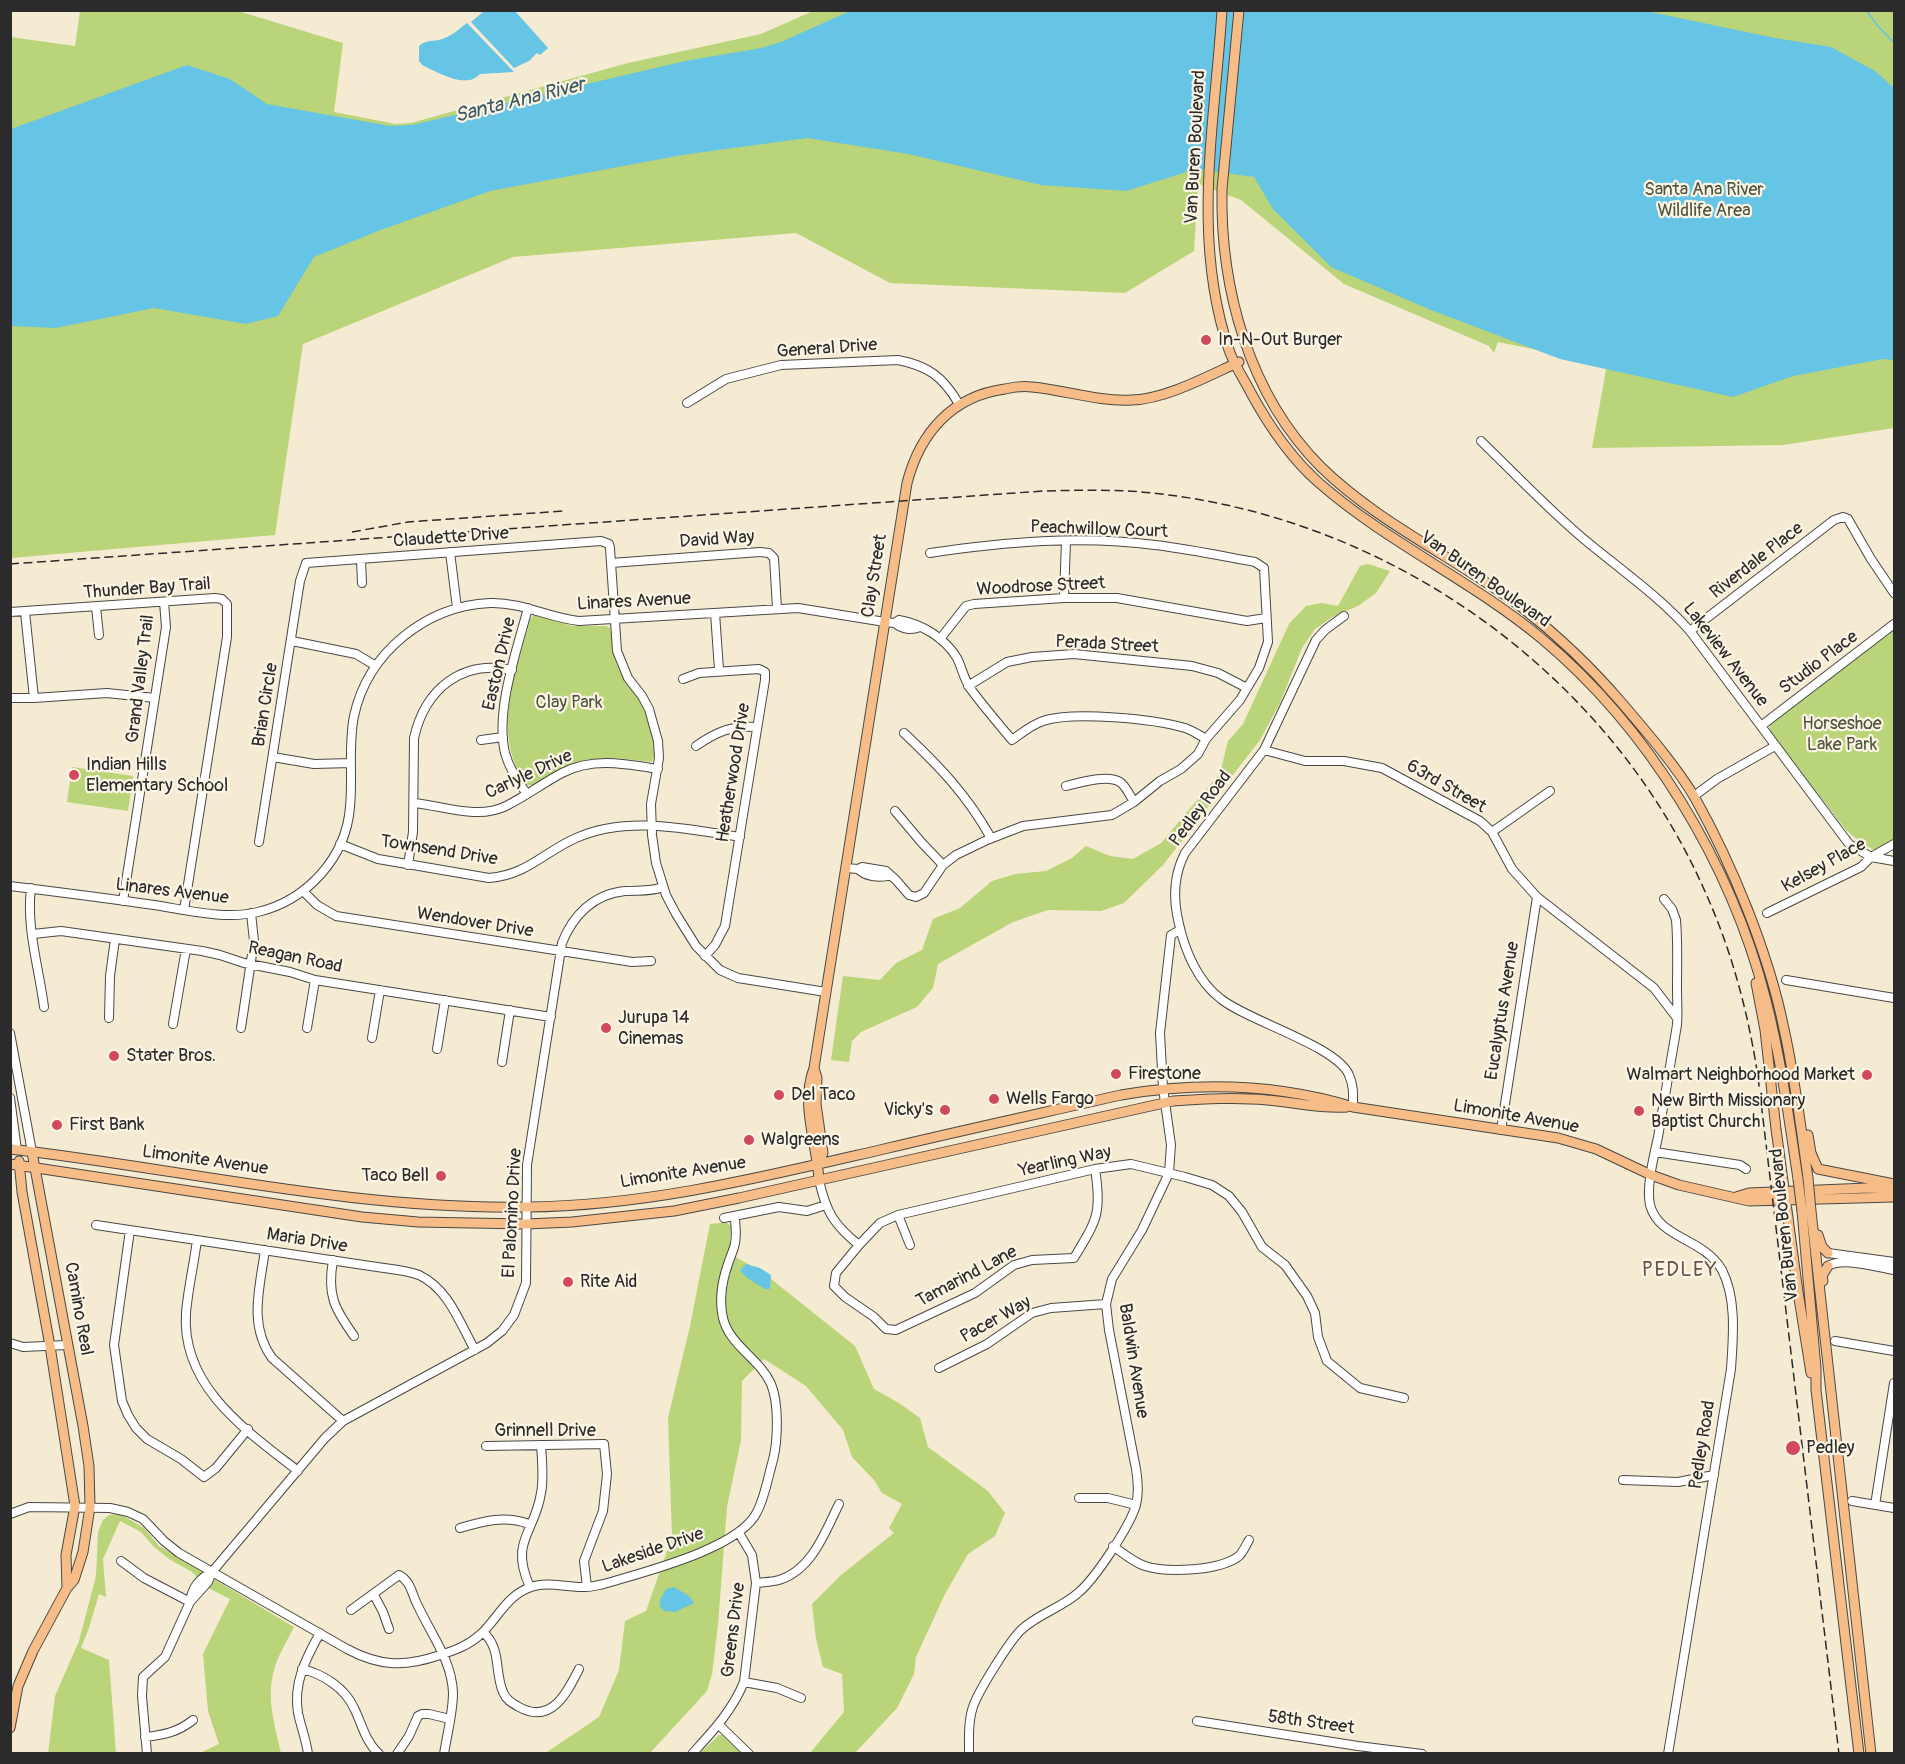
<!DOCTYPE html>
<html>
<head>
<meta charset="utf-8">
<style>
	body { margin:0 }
	#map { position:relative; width:1905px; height:1764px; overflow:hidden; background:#f5ebd2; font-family:Pangolin,sans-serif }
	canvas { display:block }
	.frame { position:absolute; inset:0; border:12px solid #2b2b2b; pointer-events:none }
</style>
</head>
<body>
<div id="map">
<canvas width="1905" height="1764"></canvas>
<div class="frame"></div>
</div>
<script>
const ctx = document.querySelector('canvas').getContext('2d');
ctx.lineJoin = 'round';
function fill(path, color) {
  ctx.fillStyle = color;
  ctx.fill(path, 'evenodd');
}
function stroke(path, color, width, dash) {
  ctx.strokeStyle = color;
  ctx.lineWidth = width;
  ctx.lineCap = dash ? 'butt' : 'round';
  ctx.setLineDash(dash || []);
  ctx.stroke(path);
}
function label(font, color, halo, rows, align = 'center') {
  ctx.font = font + ' Pangolin,sans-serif';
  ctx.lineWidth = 4.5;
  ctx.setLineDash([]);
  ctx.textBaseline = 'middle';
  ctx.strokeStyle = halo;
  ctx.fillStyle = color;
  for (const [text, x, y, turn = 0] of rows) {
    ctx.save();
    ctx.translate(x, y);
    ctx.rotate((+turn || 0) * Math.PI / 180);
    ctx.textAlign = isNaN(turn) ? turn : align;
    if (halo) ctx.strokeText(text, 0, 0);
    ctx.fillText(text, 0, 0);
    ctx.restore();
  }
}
const green = new Path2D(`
	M80,11H238L343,43L334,112L396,124L411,123L628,63L761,34L813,11H1894V428L1783,445L1592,448L1607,364L1498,342L1494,353L1489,346L1344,284L1241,200L1198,184L1194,251L1125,293L890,283L796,233L513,257L303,344L275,535L11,558L10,37L75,46Z
	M1368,564L1390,571L1376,593L1358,606L1334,616L1315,629L1302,648L1280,703L1260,740L1163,865L1124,903L1101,911L1048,910L1013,922L938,964L933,988L917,1007L861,1032L852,1041L849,1062L831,1060L843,976L880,980L896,963L922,950L933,919L960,908L992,881L1015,874L1046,871L1072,858L1086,846L1110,856L1133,859L1161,843L1220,773L1228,741L1243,724L1289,624L1306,606L1322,603L1338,606L1360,566Z
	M534,615L572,626H606L610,628C613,642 612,656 619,669C623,679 631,687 637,696C647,710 661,746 652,762L616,758L590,759L568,765L533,785H527C490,735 516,674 530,620Z
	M1894,629V840L1874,850L1860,842L1846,830L1770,732V721Z
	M72,767L133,776L128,811L67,802Z
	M719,1223H727L731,1226L730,1245L737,1258L761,1271L855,1346L874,1389L899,1403L920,1418L928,1447L988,1491L1005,1513L995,1536L968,1554L945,1594L916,1657L914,1674L897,1708L855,1753H810L844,1712L842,1674L823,1667L816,1639L812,1604L841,1575L894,1533L889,1528L902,1504L882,1493L874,1480L852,1457L843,1430L806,1386L764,1359L742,1381L741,1440L727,1507L718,1625L712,1674L707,1691L650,1753L544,1754L599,1717L619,1670L625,1621L646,1611L672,1537L668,1418L690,1326L710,1224Z
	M120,1514L144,1528L159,1546L294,1627C287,1641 278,1655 274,1670C266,1698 275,1726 281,1753H200L219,1744L208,1711L203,1654L230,1599L208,1588L192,1572L169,1559L153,1546L141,1532L120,1521L103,1559L106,1597L99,1594L89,1628L81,1648L109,1660L116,1753L48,1754L55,1696L79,1641L96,1576L98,1532L103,1520L109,1515Z
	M719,1735H722L741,1753H700Z`);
const water = new Path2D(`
	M1641,10L1775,38L1831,47L1875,71L1894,88V360L1883,359L1793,376L1733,397L1560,359L1431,310L1331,267L1273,209L1254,177L1196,169L1126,191L1041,185L908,154L807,138L682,155L490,191L378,231L314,257L278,316L246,324L154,308L56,328L11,326V129L187,65L230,79L267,104L390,126L412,125L685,61L761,48L781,42L850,11Z
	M484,11H515L548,48L540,55L537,53L529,61L514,68L471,22Z
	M467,23L514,72L480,74C466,90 437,72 422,65L419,61V46C427,39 433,42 442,39C452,36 459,29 467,23Z
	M746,1264L760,1268L771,1275L770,1289H765C756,1283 746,1279 740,1270Z
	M674,1587L689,1596L694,1603L675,1612L664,1611L660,1606V1600L666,1589Z`);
const stream = new Path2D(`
	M1866,10L1877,25L1894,43`);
const minor = new Path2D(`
	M687,403L726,379L781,365L898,360C929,366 943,377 959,404
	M1481,441C1515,474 1549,510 1585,540C1621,570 1659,596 1690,631L1849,844L1871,857L1894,861
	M450,552L457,608
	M361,560L362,583
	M611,563L760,552L769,553L774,558L777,608
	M1064,598L1066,541
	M96,607L99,635
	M10,612L215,598L222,599L227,604V637L184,910
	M25,612L34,698
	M715,613L719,670
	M1344,616L1325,630L1316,640L1264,750L1185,853C1173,876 1173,900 1179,924C1185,951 1198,982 1221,999C1248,1021 1337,1046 1349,1075C1354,1086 1353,1096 1353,1107
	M895,623C902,630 912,630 920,627
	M1690,631L1834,520L1843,517L1848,519L1871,559L1894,593
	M940,639L966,606L974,604L1064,598H1117L1247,621L1266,618
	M292,641L356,654L376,666
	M683,679L699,673L759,669L765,672V680L725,926L715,945L705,956
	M968,686L1007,662L1032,657L1074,654L1192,666L1218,673L1247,688
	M10,698H34L107,693L155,698
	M1761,726L1894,624
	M904,733C940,767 967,795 991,838
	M481,740L503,737
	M696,746C716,732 732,725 757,727
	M1264,750L1305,761H1344L1382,768L1480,821L1492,832L1512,869L1537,897L1654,988L1677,1018
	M273,757L314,764L351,763
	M1066,786C1079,783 1107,774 1120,782C1126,786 1130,796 1134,802
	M527,794C518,782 509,768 505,753C495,710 517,650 528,608
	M1694,796L1717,779L1775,746
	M414,803C444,806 478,820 506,806C526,796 543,783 562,773C593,757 626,764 658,769
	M895,811L922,843L943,865
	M1492,832L1550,791
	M259,842L300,581L306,563L601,541L609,544L610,548L617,651L628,678L642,696L649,709L658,741L659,758L651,804L652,835L656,863L666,895L676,914L696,946L720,970L738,978L826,992
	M340,844L378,859L489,878C527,875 544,852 576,838C627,815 687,829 740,837
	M408,865L413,832L414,738C425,689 462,659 512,670
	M846,868L858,869L862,867L886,871L896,880L909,895L916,897L924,893L943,865L956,855L987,840L1023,826L1112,815L1134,802L1160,781L1181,769L1198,754L1206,739L1240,700L1259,668L1268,642L1264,568L1255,562C1222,556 1189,549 1155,545C1081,535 1004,542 930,553
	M858,869C864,876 880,879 889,875
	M10,886C58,892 106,898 154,905C187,910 225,920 258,912C307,900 346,858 350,807C353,777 348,746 354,716C368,652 426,606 490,603C522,602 549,618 579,621L798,608L885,622L895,623L899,620C922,624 945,638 957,658C962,668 964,679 970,688C983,706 998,723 1012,740C1022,733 1031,725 1043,721C1073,711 1155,719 1185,728C1192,730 1199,735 1206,739
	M31,888C26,928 39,968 44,1007
	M303,891L317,905L336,916L632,962L651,961
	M1664,899L1672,909L1676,920C1678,943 1677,966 1677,989C1677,1001 1678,1013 1677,1025C1671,1062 1664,1100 1658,1137C1654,1156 1646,1186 1650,1205C1659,1239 1704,1238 1722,1270C1737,1299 1733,1338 1731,1369L1668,1754
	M123,901L166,627L164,602
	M1767,913L1861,867L1871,857L1894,844
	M33,934L61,931L202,951L220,955L244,963L290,972L315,980L551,1017
	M1786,980L1894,998
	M109,1018L110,976L115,939
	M173,1024L186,949
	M241,1028L254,941L251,913
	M307,1028L315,980
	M10,1033L32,1152
	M372,1038L380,990
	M437,1049L445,1000
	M502,1062L510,1010
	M10,1098L17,1150
	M1501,1130L1537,897
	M1655,1152L1740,1165L1746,1169
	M1095,1169C1102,1213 1097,1220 1074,1258L1032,1260L1014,1265L975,1293L896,1330L886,1329L874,1317L845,1297L834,1286L836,1273L859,1245L880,1223L898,1215L1095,1169L1131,1164L1185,1177L1212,1185L1229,1196L1242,1212L1262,1247L1285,1265L1307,1296L1315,1313L1318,1337L1327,1361L1360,1388L1404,1398
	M819,1180C826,1212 834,1225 859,1245
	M898,1215L910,1245
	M724,1218L779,1207L807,1211L826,1205
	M96,1225L377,1267C391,1269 406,1270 419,1275C449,1289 460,1324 475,1350
	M130,1230L114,1345L122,1401L128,1415L136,1428L147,1439L181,1459L204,1477L216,1468L248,1429
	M197,1240C194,1264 188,1289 186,1313C181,1387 247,1431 298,1471
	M265,1250C260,1287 248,1325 272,1358L343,1421
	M1828,1253L1894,1262
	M333,1260C327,1295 334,1308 354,1336
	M1828,1266C1843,1257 1877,1267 1894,1270
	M1835,1341L1894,1351
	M10,1343L23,1347L67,1345
	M939,1368L987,1344L1032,1313L1051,1308L1106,1304
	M486,1446L604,1444L607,1474L603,1511L584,1561L587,1587
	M1623,1480L1678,1482L1714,1475
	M1079,1498H1108L1136,1505
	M1852,1501L1894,1508
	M1875,1505L1894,1383
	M10,1514L29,1507L110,1508L128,1512L143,1519L164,1541L179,1553L347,1649C381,1667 405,1667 440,1655C456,1650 469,1645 481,1634C498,1618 507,1595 531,1587C548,1581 568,1588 586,1587C592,1587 598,1585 604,1584C643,1572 739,1549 757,1512C765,1497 768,1477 773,1460C778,1440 779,1403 771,1384C760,1359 729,1345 723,1318C719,1300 722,1281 728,1264C730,1257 734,1250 735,1243C737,1234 735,1225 735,1216
	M460,1528C484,1521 505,1515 529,1524
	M1113,1546C1123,1553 1133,1562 1145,1566C1167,1573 1220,1571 1239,1556C1243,1552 1246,1545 1249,1540
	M121,1561L144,1578L190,1602L165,1657L143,1677L142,1696L147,1754
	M212,1572C199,1579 192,1587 190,1602L208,1582L212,1572L325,1438L343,1421L487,1343L502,1331L514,1315L526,1283L527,1165L562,943C573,915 594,894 625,891C639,890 650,892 663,887
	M756,1583C764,1582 772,1582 779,1580C812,1570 825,1532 839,1504
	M530,1587C509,1541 535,1533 541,1493C544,1478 542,1461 541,1445
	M374,1595L383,1612L389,1629
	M351,1610L399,1575C411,1581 412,1595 418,1606C431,1634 452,1661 453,1693C453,1713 447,1734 444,1754
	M483,1632C502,1649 494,1671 503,1692C506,1700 512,1703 519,1707C551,1725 567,1693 579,1669
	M302,1669C323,1674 345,1688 354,1708C362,1724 365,1741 379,1754
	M744,1682L777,1688L801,1698
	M1197,1721L1358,1746L1422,1754
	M719,1725L749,1754
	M145,1737C164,1735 178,1732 193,1720
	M308,1754C306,1739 301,1727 298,1713C293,1683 306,1658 320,1633
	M397,1754L409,1736L418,1716L422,1714H429L450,1719
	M692,1754C713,1731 732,1711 744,1682L756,1583L752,1555L739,1533
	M969,1754C969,1737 968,1719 974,1704C981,1687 1009,1642 1021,1630C1038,1614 1061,1608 1078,1593C1095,1579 1130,1526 1136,1505C1139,1493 1138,1481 1136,1469L1109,1330L1106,1304L1112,1279L1142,1230L1169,1173L1171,1145L1163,1088L1160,1033L1171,935L1180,930`);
const major = new Path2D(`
	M1222,10C1215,124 1191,238 1229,350C1234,365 1244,379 1251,393C1269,426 1290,457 1318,482C1386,542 1471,580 1541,638C1649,728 1731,863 1766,1000C1781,1059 1789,1119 1798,1179
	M1239,10L1222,189C1220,289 1249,395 1321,467C1378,523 1456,558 1520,606C1556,634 1591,667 1621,702C1644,729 1677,767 1695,798C1732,864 1769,954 1784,1029C1795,1078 1801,1128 1808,1178
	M1756,983L1765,1030L1776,1129L1798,1292L1811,1373
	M814,1068L817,1078L816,1104L823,1153L818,1164
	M1808,1135L1811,1153L1818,1169L1894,1184
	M10,1149C183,1169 353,1210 527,1207C648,1206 767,1176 884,1149C963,1130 1042,1113 1121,1095C1198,1082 1278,1084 1353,1107L1558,1138L1596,1149L1651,1175L1679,1185L1749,1201L1894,1197
	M19,1161L22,1192L50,1346L75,1506L66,1555L67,1588
	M10,1164L362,1217L418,1222L526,1224L572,1222L674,1211L739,1198L1173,1101C1204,1099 1236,1097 1267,1100C1294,1102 1321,1109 1347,1107
	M819,1180C817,1143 800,1105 814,1068L826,992L907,483C920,433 952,396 1005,389C1014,387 1023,386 1032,387C1065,390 1098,402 1132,400C1166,399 1208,376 1239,362
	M1736,1197L1749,1193L1867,1188L1894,1189
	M1802,1211L1816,1368V1390L1859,1754
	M1811,1211L1871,1754
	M1818,1235L1822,1247L1828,1253
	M1823,1281L1822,1276L1828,1266
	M10,1728L18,1686L33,1651L67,1588L74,1580L83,1552L90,1507L89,1466L83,1426L32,1152`);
const rail = new Path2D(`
	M352,532L408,522L563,511
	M10,564L1043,491C1083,490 1122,489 1161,494C1393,521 1607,673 1703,887C1731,948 1748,1011 1758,1077L1839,1754`);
const majorBridge = new Path2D(`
	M1808,1178L1811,1211
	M1798,1179L1802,1211`);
const markers = [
	[1206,340,6,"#d1495b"],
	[74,775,6,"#d1495b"],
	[606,1028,6,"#d1495b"],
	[114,1056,6,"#d1495b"],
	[1116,1074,6,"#d1495b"],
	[1867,1075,6,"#d1495b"],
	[779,1095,6,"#d1495b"],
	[994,1099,6,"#d1495b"],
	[945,1110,6,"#d1495b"],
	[1639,1111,6,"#d1495b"],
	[57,1125,6,"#d1495b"],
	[749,1140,6,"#d1495b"],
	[441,1176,6,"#d1495b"],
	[568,1282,6,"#d1495b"],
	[1793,1448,8,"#d1495b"]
];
const streetNames = [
	["Van Buren Boulevard",1196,147,-87],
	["General Drive",827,349,-4],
	["Peachwillow Court",1099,530,2],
	["Claudette Drive",451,538,-4],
	["David Way",717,540,-4],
	["Riverdale Place",1757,561,-38],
	["Clay Street",875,576,-81],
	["Van Buren Boulevard",1485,580,35],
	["Woodrose Street",1041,587,-3],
	["Thunder Bay Trail",147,589,-4],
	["Linares Avenue",634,602,-3],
	["Perada Street",1107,645,3],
	["Lakeview Avenue",1725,655,52],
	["Studio Place",1819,663,-37],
	["Easton Drive",500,664,-77],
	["Grand Valley Trail",141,679,-83],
	["Brian Circle",266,705,-81],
	["Heatherwood Drive",734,773,-81],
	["Carlyle Drive",529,775,-25],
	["63rd Street",1446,787,30],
	["Pedley Road",1201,809,-53],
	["Townsend Drive",439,851,9],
	["Kelsey Place",1824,866,-29],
	["Linares Avenue",172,892,7],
	["Wendover Drive",475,923,9],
	["Reagan Road",295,958,12],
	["Eucalyptus Avenue",1503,1011,-81],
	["Limonite Avenue",1516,1117,10],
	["Limonite Avenue",205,1161,8],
	["Yearling Way",1065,1162,-12],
	["Limonite Avenue",683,1173,-9],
	["El Palomino Drive",513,1213,-87],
	["Van Buren Boulevard",1785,1225,-96],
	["Maria Drive",307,1241,9],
	["Tamarind Lane",967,1277,-28],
	["Camino Real",78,1309,80],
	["Pacer Way",996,1320,-29],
	["Baldwin Avenue",1133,1361,81],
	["Grinnell Drive",545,1431],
	["Pedley Road",1703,1445,-81],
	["Lakeside Drive",653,1551,-19],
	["Greens Drive",734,1630,-83],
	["58th Street",1311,1723,8]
];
const parkNames = [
	["Santa Ana River",1704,190],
	["Wildlife Area",1704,211],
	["Clay Park",569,703],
	["Horseshoe",1842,724],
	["Lake Park",1842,745]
];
const poiNames = [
	["In-N-Out Burger",1218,340],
	["Indian Hills",86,765],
	["Elementary School",86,786],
	["Jurupa 14",618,1018],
	["Cinemas",618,1039],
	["Stater Bros.",126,1056],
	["Firestone",1128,1074],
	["Walmart Neighborhood Market",1855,1075,"right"],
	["Del Taco",791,1095],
	["Wells Fargo",1006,1099],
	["New Birth Missionary",1651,1101],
	["Baptist Church",1651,1122],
	["Vicky's",933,1110,"right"],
	["First Bank",69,1125],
	["Walgreens",761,1140],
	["Taco Bell",429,1176,"right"],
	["Rite Aid",580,1282],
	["Pedley",1806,1448]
];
const waterNames = [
	["Santa Ana River",520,101,-14]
];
const neighbourhoodNames = [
	["PEDLEY",1680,1271]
];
fill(green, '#bad479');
fill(water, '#66c4e4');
stroke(stream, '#66c4e4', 1.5);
stroke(minor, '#494844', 10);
stroke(major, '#494844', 11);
stroke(minor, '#fff', 8);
stroke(major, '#f7bd88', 9);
stroke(rail, '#2b2b2b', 1.5, [9, 4.5]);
stroke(majorBridge, '#494844', 11, []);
stroke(majorBridge, '#f7bd88', 9);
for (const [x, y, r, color] of markers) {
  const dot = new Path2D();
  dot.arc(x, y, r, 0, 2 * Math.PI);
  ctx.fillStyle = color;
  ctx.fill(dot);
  stroke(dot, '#fcf5e5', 2);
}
label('18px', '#2b2b2b', '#fcf5e5', streetNames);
label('18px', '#4f553e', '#fcf5e5', parkNames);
label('18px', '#2b2b2b', '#fcf5e5', poiNames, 'left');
label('italic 20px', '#3d5962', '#fcf5e5', waterNames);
ctx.letterSpacing = '1.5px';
label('20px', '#69514d', '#fcf5e5', neighbourhoodNames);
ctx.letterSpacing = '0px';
</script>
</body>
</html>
